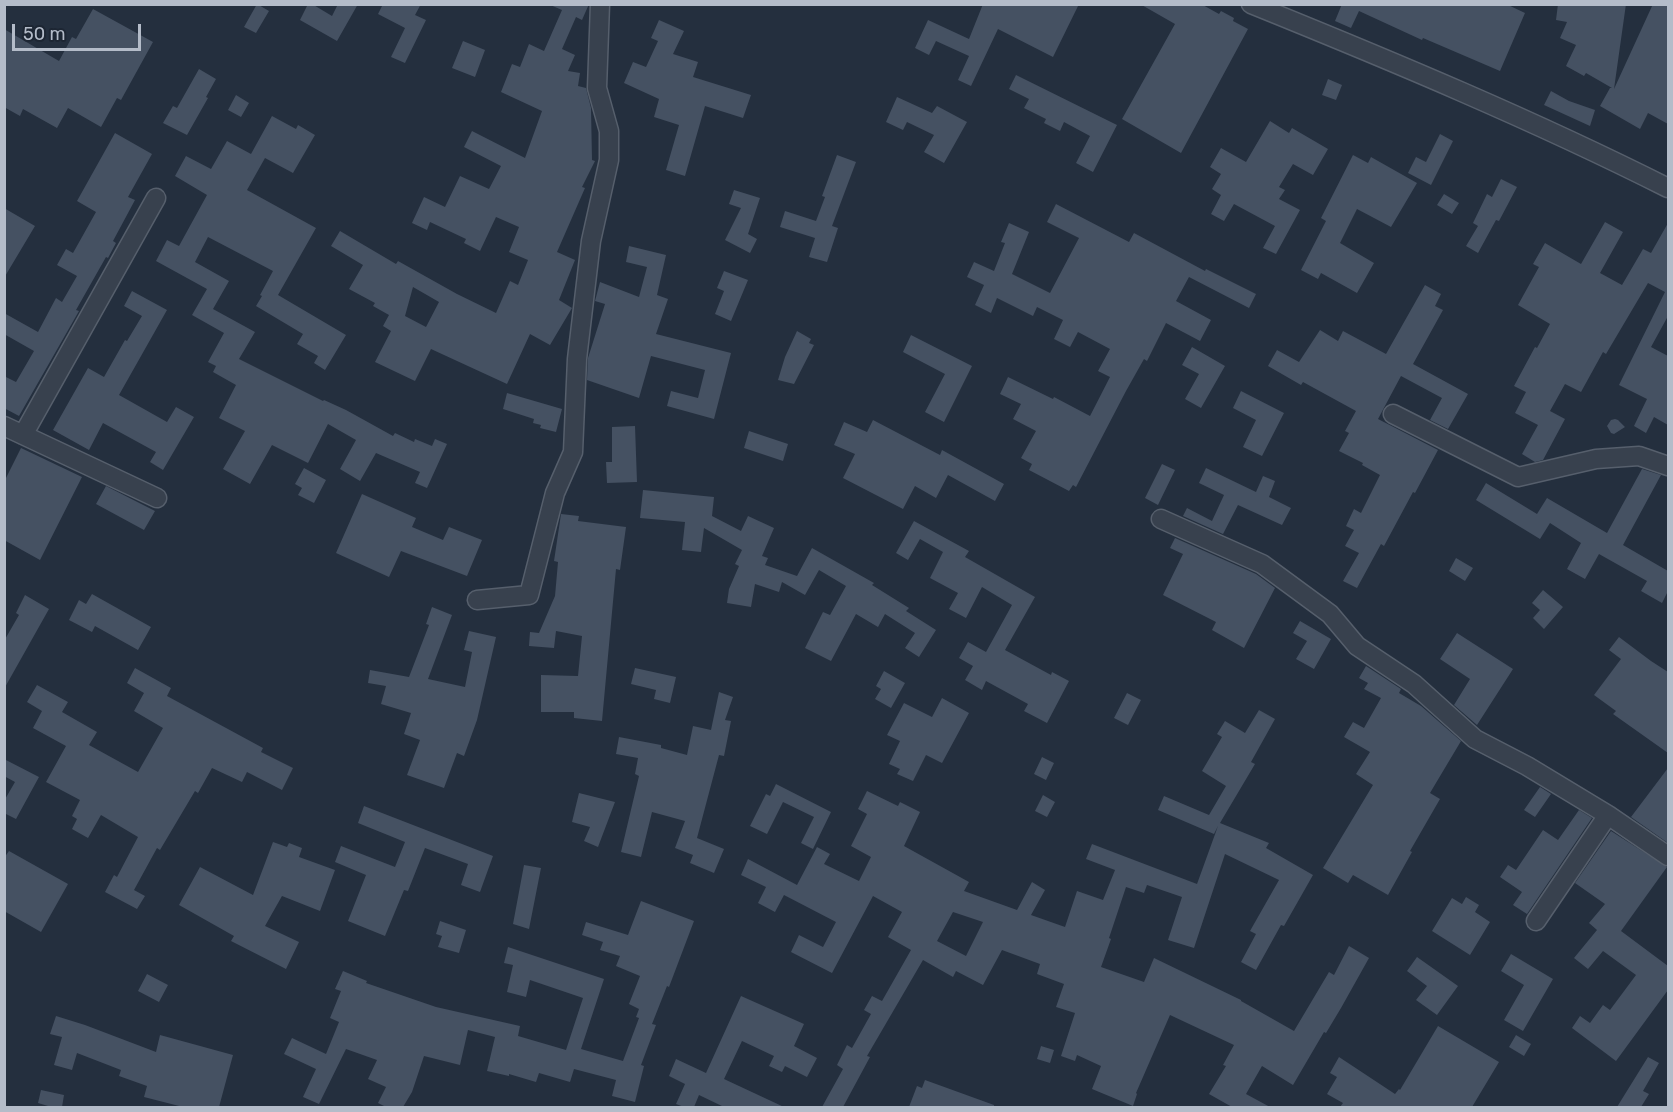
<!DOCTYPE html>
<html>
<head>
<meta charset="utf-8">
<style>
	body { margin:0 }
	#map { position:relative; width:1673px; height:1112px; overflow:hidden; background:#242f3e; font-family:Rubik,sans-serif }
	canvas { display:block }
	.frame { position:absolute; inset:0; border:6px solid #b4bcc9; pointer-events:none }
	.scale { position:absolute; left:12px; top:24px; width:129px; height:27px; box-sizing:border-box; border:3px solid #b4bcc9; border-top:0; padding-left:8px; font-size:18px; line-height:21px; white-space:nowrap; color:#b4bcc9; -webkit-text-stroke:4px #1d2633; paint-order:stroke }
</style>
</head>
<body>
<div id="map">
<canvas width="1673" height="1112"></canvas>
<div class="frame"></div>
<div class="scale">50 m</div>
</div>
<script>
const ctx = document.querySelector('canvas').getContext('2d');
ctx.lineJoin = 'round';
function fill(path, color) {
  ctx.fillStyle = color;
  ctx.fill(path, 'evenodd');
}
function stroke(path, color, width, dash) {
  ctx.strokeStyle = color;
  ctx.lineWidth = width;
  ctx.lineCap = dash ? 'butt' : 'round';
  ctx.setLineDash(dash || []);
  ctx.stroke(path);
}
const building = new Path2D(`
	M257,4L269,11L256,33L244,27Z
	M308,4H312L332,16L338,4H358L337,41L300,20Z
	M383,4H421L415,15L426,20L405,63L391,57L405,28L378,14Z
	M548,4H589L582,20L576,17L562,49L575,55L568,71L580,73L578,86L586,88L591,108L592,160L595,161L582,187L585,188L557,252L575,260L559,300L572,308L550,345L530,334L507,384L431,349L415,381L375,362L391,331L383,326L389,315L373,306L375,303L349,289L363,265L331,246L340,231L396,264L398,261L457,294L496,313L510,281L518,285L528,260L509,252L519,227L496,217L480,251L464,243L466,239L430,222L427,230L412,223L424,197L445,207L460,176L489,189L501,166L464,147L472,131L525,158L542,111L501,92L512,64L520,67L529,44L544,51L562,10ZM413,287L439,302L426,327L405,316Z
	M983,4H1079L1053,57L998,29L971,86L958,80L969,56L936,41L929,55L915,48L928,20L969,39Z
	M1140,4H1201L1219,14L1221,11L1234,18L1233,21L1248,29L1181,153L1122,119L1175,24Z
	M1342,4H1506L1525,13L1500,71L1423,38L1422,40L1359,11L1351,28L1335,21Z
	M1558,4H1626L1614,89L1653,4H1668V124L1648,113L1640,129L1600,106L1610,88H1612L1586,73L1584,76L1566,66L1576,45L1560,38L1567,22L1556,20Z
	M93,9L153,42L121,100L117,98L101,127L68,108L57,128L23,109L20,116L4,107V29L59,61L72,37L76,39Z
	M659,20L684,31L673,54L698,62L693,77L751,95L743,118L705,106L685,176L666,170L679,125L654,117L659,99L624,83L633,62L646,67L658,41L651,38Z
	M463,41L485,50L475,77L452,68Z
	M199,69L216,79L206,97L208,98L187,135L163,123L173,106L177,108Z
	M1016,75L1117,125L1093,172L1076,163L1090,136L1064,122L1060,131L1044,123L1046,119L1024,108L1029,99L1009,89Z
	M1328,79L1342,85L1336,100L1322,95Z
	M1551,91L1569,101L1595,110L1590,126L1544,105Z
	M236,95L249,103L241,117L228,110Z
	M897,97L932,113L937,106L967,122L944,163L924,152L934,135L907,122L903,130L886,122Z
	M272,116L296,129L298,125L315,135L293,173L265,158L247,190L316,228L278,295L346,335L325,370L314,363L318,356L297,344L303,334L256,306L262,296L260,295L273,271L208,237L195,262L229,281L213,309L255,332L239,359L323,401L324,400L346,410L393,436L395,433L414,442L415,439L432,446L435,439L447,444L427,488L415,483L420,472L376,453L360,481L340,469L356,440L328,424L308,463L272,445L250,484L223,469L245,431L219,418L236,385L213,372L216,366L208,362L224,333L192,315L207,289L156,261L167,240L179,246L207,195L175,176L186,156L211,169L227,141L251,154Z
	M1270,121L1289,133L1292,128L1328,149L1313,175L1293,164L1279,187L1285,190L1279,199L1300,210L1276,254L1263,248L1275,226L1234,204L1224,221L1211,214L1221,195L1212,189L1221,174L1210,167L1221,148L1246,162Z
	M115,133L152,154L128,197L135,200L113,241L116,243L108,258L106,257L76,310L79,311L19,416L4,408V376L16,382L34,351L4,334V313L38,332L56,298L62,302L77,276L57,265L66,249L73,253L96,212L77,201Z
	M1440,134L1453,141L1431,185L1408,173L1416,157L1426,162Z
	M837,155L856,162L832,226L838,228L827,262L809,257L815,238L780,227L785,211L816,221L825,197L822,196Z
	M1353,155L1368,163L1371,157L1417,183L1391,227L1357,209L1340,243L1374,263L1357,293L1321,273L1318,279L1301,270L1326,221L1321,218Z
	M1501,179L1517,187L1499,221L1496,220L1478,253L1466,246L1478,226L1473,223L1487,194L1492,197Z
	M734,190L760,198L748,234L757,239L750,253L725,240L741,208L729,204Z
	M1444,194L1459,203L1452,214L1437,205Z
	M1056,204L1129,242L1134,233L1205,271L1206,269L1256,294L1249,308L1189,277L1176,301L1211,320L1200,341L1166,323L1147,361L1144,359L1126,391L1076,487L1073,485L1069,491L1029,470L1032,464L1021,458L1036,431L1013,419L1021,404L1000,394L1008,377L1053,399L1054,397L1090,416L1110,377L1098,371L1110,349L1078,332L1070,347L1054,339L1063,320L1037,307L1033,316L997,298L991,313L975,305L984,285L967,277L974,262L994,271L1005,243L1001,242L1009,223L1029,232L1012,274L1050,293L1079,238L1047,222Z
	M4,208L35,226L4,278Z
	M1605,222L1623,232L1600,273L1622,285L1643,249L1651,253L1668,223V316L1651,347L1668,356V425L1654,417L1646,433L1634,426L1647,399L1619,385L1665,292L1648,283L1606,354L1603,352L1581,392L1565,384L1550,411L1565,419L1543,460L1535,462L1522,454L1538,425L1515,413L1526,392L1514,386L1535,347L1537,348L1550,324L1518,305L1539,267L1533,264L1545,243L1581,264Z
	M629,246L666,255L657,295L668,299L656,334L731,353L714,419L667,406L671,391L698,398L705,370L651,356L639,398L587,380L588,358L605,304L595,301L600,282L639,297L647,267L626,262Z
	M724,271L748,280L731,321L715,314L724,291L717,288Z
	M1425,285L1441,294L1435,306L1443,310L1413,364L1468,394L1448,429L1430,420L1442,398L1401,376L1378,419L1438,450L1415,493L1413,492L1384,546L1381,544L1357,588L1343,581L1359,553L1345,546L1354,530L1346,526L1354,509L1361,513L1380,475L1362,465L1363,463L1339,451L1349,433L1345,431L1356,411L1303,382L1301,385L1268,366L1277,350L1299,362L1320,330L1338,341L1343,331L1386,354Z
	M132,291L167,310L119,395L167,422L176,407L194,417L163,470L150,462L156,452L103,423L89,450L53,430L88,368L104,377L125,340L127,341L142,316L124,306Z
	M797,331L811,339L809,343L814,345L794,384L778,380L785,357Z
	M911,335L972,366L944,422L925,412L945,374L903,352Z
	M1192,347L1225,366L1201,408L1185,399L1199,374L1182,365Z
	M1241,391L1284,413L1262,456L1243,447L1256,420L1233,408Z
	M507,393L562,409L556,432L540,428L541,425L533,423L534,419L503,409Z
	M1615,419L1618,420L1625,427L1614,434L1611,433L1607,426L1611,420Z
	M873,420L940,455L942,450L1004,484L995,501L948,475L936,498L915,486L903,509L843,478L855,454L834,445L844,422L867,432Z
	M635,426L637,482L607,483L606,462H612V427Z
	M749,431L788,444L783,461L744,448Z
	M21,448L82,477L40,560L4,540V482Z
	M1162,464L1175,470L1158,505L1145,498Z
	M304,468L326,480L314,503L298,495L302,488L295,484Z
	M1206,468L1256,492L1263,476L1275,481L1269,497L1291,508L1282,525L1238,505L1223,534L1183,516L1187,508L1212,521L1224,495L1199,483Z
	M1642,469L1661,475L1623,545L1668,571V591L1662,603L1641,591L1647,581L1599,554L1585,579L1567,569L1581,543L1550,523L1540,539L1476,500L1486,483L1537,514L1547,498L1607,533Z
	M106,486L155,511L144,530L96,504Z
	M643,490L714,497L712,516L741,531L748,516L774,528L762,556L768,558L765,565L797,576L812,548L874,583L872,585L909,608L906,611L936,630L919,657L905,648L915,633L885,614L878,627L856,614L831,661L805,648L823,612L830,615L846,586L819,570L805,595L782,582L779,592L755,584L751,607L727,603L729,589L739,566L735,564L742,550L704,528L701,552L682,550L685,522L640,518Z
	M362,494L416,518L412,527L443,540L449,527L482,540L467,576L401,551L389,577L336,553Z
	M561,514L579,516L578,521L626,527L620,570L616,569L602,721L574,718V712H541V675L578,676L582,636L556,631L554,648L529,646L530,632L539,633L555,596L558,562L554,561Z
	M914,521L969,551L965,557L1035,597L1005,650L1051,675L1052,672L1069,681L1047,723L1024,711L1028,704L986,681L982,690L965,680L973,666L959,658L968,642L986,652L1012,605L982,587L966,618L949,609L958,593L930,578L943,552L920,539L908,560L896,553Z
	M1175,538L1256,574L1275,588L1244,648L1212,630L1216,622L1163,595L1183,554L1170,548Z
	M1456,558L1473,568L1465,581L1449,571Z
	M1543,590L1563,607L1544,629L1533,618L1540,610L1532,603Z
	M92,594L151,627L138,650L95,626L92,632L69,620L79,600L86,604Z
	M25,595L49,609L4,689V641L19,615L16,613Z
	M432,607L452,615L428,679L465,687L472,652L464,650L469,631L496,637L477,720L464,756L457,753L444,788L407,775L420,740L404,734L411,713L381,704L386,686L368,683L370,670L409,677L429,625L426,624Z
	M1300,621L1331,639L1314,669L1296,659L1307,641L1293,633Z
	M1457,633L1513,669L1477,725L1454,705L1470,679L1440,659Z
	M1619,637L1651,661L1668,672V753L1613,714L1616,711L1594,695L1621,659L1609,650Z
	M1366,666L1401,689L1399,693L1421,706L1461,741L1430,793L1440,799L1410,851L1412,852L1388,895L1353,875L1348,883L1323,868L1373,785L1356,774L1370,752L1344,737L1353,722L1364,728L1381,698L1364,689L1368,683L1359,678Z
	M135,668L171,688L167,696L263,748L261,752L293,768L282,790L247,772L242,782L212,768L198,793L195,791L160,850L157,848L134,890L145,896L137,909L105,892L114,875L117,877L138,837L101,815L88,838L72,829L77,819L72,816L80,800L46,782L66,746L33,728L42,711L27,702L37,685L68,702L62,712L97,732L89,745L138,772L163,728L134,711L144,693L127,683Z
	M635,668L676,677L670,703L654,699L656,690L631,684Z
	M884,671L905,683L891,708L875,699L881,689L876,686Z
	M719,692L733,697L725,720L731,721L724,756L719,755L697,838L724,849L714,873L690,863L693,855L675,848L685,821L652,812L641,857L621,852L639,776L635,774L638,758L616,754L619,737L661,745V748L687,755L693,726L711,730Z
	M1127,693L1141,700L1128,725L1114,718Z
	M942,698L969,713L942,763L926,755L913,781L897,774L900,769L889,764L900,741L887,735L904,703L932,717Z
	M1259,710L1275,719L1251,762L1255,764L1220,823L1269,843L1266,848L1313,875L1284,926L1281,925L1256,970L1241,962L1256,934L1250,931L1279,880L1225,854L1194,948L1168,940L1182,897L1147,885L1144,893L1126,887L1109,938L1111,939L1101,967L1144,982L1154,958L1241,1000V1001L1294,1031L1329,972L1334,975L1349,946L1369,958L1341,1008L1326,1033L1324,1032L1293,1085L1262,1066L1246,1094L1270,1107H1232L1209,1094L1226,1066L1223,1065L1234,1045L1170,1015L1136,1093L1137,1094L1133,1106L1092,1089L1101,1066L1077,1055L1075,1061L1061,1056L1075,1013L1056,1007L1064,984L1037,974L1040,964L1002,950L983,985L956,971L953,977L923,960L867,1056L870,1057L843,1107H822L843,1069L837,1065L847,1045L852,1048L871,1014L864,1010L872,996L882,1001L911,950L888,937L902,912L873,896L832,973L791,952L799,935L823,947L836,922L784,895L775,912L758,903L766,887L741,875L748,859L797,885L817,847L830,854L824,864L859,881L871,857L851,846L867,814L858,809L867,791L898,806L900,802L920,812L904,846L969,882L964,891L1017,910L1032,882L1045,890L1031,915L1065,927L1077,891L1103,900L1115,870L1086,859L1092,844L1197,884L1218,826L1214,834L1158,810L1164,796L1209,815L1226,786L1202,771L1222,737L1217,734L1225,721L1245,733ZM953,912L983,922L966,956L937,941Z
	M1042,757L1054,763L1046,780L1034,774Z
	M4,759L39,777L16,819L4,813V801L15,782L4,776Z
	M1668,768V843L1631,817Z
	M776,784L831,812L813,849L801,843L814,817L783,802L767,834L750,826L766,794L770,796Z
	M1540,787L1551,794L1535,817L1524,810Z
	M579,793L615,802L598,847L584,841L590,827L572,822Z
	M1043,795L1055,802L1047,817L1035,811Z
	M364,806L493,856L480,892L461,885L468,864L425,848L408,891L404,890L385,936L348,921L366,875L335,862L341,846L395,867L405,842L358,823Z
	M1579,810L1592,818L1527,914L1513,905L1522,892L1500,877L1508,865L1516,870L1543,830L1558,840Z
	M1611,831L1667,867L1621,931L1668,966V990L1616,1061L1572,1028L1580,1016L1590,1023L1603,1005L1610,1010L1636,975L1603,951L1588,969L1574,958L1597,930L1589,923L1605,904L1575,883Z
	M273,842L287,847L289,843L302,848L299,857L335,870L320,911L282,896L265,926L299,942L286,969L231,941L234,936L179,905L200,867L253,895Z
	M9,851L68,884L41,932L4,911V858Z
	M524,865L541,868L529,929L513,924Z
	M1466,897L1479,905L1475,912L1490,922L1470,955L1432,931L1452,898L1462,904Z
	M641,901L694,921L669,987L667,986L652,1024L656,1025L641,1065L644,1066L635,1102L612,1096L616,1080L574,1069L570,1082L539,1073L536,1082L509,1074V1076L487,1071L495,1037L468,1030L460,1065L424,1056L412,1092L403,1107H386L378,1103L386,1087L368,1079L377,1060L346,1049L319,1104L303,1097L316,1069L284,1054L292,1038L326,1054L339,1022L330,1018L341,991L335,989L343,971L367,981L366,983L436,1007L520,1026L518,1036L566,1050L583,998L530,980L526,997L507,992L513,965L504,963L508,947L604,979L581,1049L623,1061L639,1018L636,1017L639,1009L629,1004L640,976L616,966L620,956L600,950L603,942L582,935L586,922L628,935Z
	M440,921L466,930L459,953L438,947L442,936L436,934Z
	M1511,954L1553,979L1523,1031L1504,1020L1524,985L1501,971Z
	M1417,957L1458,986L1437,1015L1416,1000L1427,986L1407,971Z
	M147,974L168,985L159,1002L138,991Z
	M741,996L804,1024L794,1046L817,1058L807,1077L785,1066L782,1072L769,1066L774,1056L742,1041L724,1079L784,1107H724L699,1095L694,1107H684L676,1104L685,1084L669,1076L676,1059L706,1073Z
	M56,1016L85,1025L156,1052L160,1035L233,1055L219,1107H183L144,1097L147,1086L119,1076L121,1070L77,1053L72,1070L54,1065L62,1037L50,1034Z
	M1438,1026L1499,1062L1472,1107H1340L1343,1103L1327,1094L1337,1077L1330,1073L1339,1057L1395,1094L1399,1089L1400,1090Z
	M1516,1035L1531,1044L1524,1056L1509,1047Z
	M1041,1046L1054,1050L1050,1063L1037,1059Z
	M1648,1057L1659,1063L1643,1091L1649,1094L1641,1107H1617Z
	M925,1080L994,1105V1107H909L917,1086L922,1088Z
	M41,1090L64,1095L62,1107H47L48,1106L38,1103Z`);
const minor = new Path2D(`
	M1251,4C1392,61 1533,120 1668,188
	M1393,414L1518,477L1596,459L1639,456L1668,466
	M4,426L157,498
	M23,435L156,198
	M1161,519L1262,564L1330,614L1357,646L1414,684L1475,739L1527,766L1608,815L1668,856
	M477,600L529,595L555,493L573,452L577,359L591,241L609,160V131L597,88L600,4
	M1536,921L1608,815`);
fill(building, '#455162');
stroke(minor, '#565f6c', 21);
stroke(minor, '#38414e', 18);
</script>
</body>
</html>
